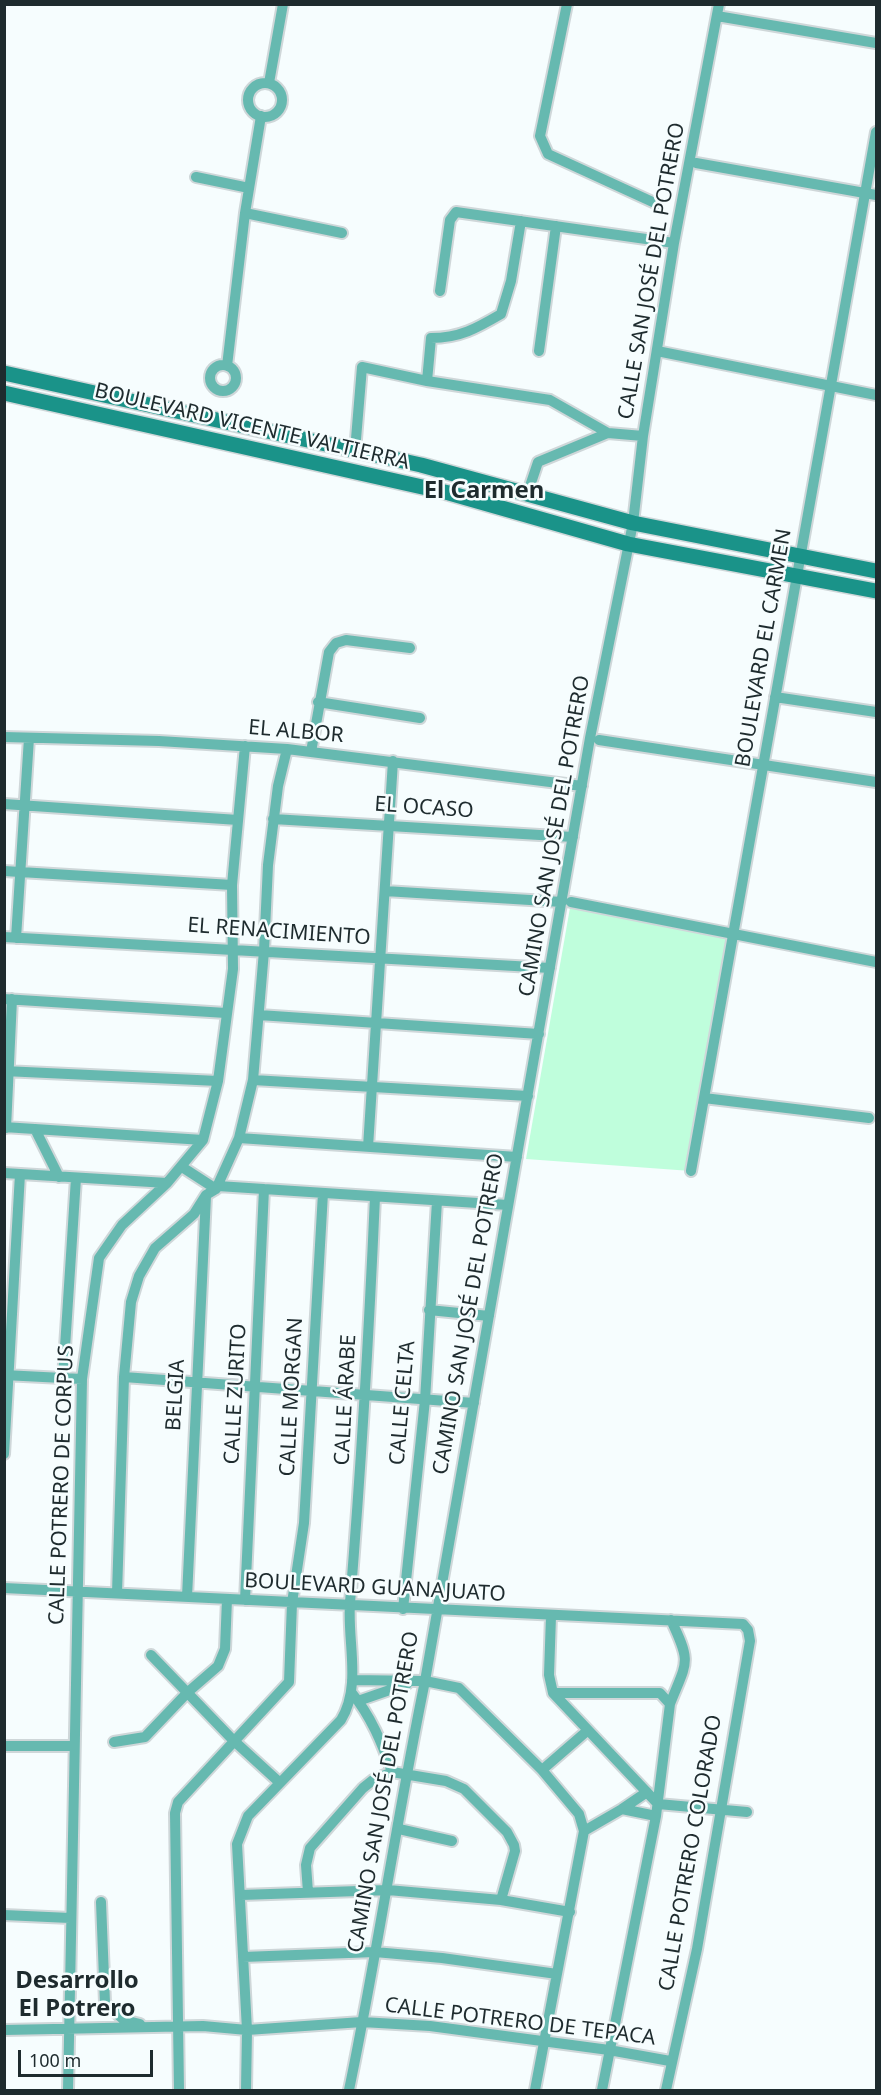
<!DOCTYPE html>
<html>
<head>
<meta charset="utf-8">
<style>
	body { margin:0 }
	#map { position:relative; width:881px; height:2095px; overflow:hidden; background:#f6fdfe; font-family:"Noto Sans",sans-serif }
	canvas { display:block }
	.frame { position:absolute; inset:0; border:6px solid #1e2b2e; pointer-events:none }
	.scale { position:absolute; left:18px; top:2050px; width:135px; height:27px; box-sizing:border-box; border:3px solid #1e2b2e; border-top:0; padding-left:8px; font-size:18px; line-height:21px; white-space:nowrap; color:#1e2b2e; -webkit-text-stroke:4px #f6fdfe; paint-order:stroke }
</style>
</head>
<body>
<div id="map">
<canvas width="881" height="2095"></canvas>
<div class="frame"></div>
<div class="scale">100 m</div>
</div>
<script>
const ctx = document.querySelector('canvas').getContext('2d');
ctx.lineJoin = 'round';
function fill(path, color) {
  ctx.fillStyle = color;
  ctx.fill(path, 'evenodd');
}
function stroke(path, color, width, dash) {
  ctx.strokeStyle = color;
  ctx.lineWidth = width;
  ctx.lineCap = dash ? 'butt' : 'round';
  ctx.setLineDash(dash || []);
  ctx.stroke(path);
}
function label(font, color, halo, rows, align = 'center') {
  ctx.font = font + ' "Noto Sans",sans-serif';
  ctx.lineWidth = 5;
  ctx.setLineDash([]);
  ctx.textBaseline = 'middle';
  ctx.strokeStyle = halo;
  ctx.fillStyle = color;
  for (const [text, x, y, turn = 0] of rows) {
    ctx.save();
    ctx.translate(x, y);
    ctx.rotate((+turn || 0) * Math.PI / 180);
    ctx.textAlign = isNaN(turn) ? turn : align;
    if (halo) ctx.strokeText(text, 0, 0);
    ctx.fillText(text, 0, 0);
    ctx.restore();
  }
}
const green = new Path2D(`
	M571,902L734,934L691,1171L526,1159Z`);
const street = new Path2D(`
	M567,4L540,136L548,154L657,204
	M717,16L876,43
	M269,83L283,4
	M248 100a17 17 0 1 1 34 0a17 17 0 1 1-34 0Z
	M696,163L876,195
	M196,177L249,188
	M245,213L342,233
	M440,291L450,220L456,212L674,243
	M539,351L556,226
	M662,352L876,395
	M210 378a13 13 0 1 1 26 0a13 13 0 1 1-26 0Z
	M227,366L245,213L261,116
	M427,381L431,338C460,338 477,328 501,314L511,281L521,221
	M355,451L362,367L427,381L550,400L608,433L643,436
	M528,492L538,462L608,433
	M775,697L876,712
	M318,702L420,718
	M4,737L159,741L287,749L582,786
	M599,740L876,782
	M311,752L329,652L336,643L346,640L410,648
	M4,804L238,820
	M273,819L573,837
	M4,871L232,885
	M385,891L562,902
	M571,902L876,962
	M4,937L550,968
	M16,938L29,738
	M4,999L226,1013
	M259,1015L539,1034
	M4,1071L218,1081
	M253,1080L528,1096
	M704,1098L869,1118
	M4,1127L203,1140
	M6,1128L12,999
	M35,1129L59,1177
	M239,1138L517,1157
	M368,1147L393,761
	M182,1167L216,1189
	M691,1171L876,132
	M4,1173L167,1183
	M218,1186L508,1205
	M429,1310L489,1316
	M4,1375L82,1379
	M124,1377L474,1403
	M63,1378L76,1178
	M4,1454L20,1174
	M4,1588L743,1624L748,1630L750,1641L697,1949L666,2090
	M117,1593L124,1377L131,1302L139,1276L155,1248L194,1214L206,1195L216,1189L239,1138L253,1080L264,951L268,865L278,786L287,749
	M187,1597L206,1196
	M245,1600L264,1189
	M403,1609L425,1400L437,1201
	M551,1616L549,1675L553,1693L658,1804L747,1812
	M151,1655L233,1740L279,1782
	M352,1680L425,1681L459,1688L542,1770L579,1814L584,1831L535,2090
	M351,1692C371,1716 382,1743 392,1772
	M553,1693H660L670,1704L656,1816L602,2090
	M358,1701L407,1684
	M670,1704C687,1661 692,1664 671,1620
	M114,1742L145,1737L188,1692L218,1666L225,1649L227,1599
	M4,1746H74
	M542,1770L587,1731
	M622,1809L647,1792
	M399,1829L452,1841
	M584,1831L622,1809L656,1816
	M308,1892L306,1865L310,1848L363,1788L373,1780L392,1772L446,1781L464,1789L507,1832L514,1845L515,1851L501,1900
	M241,1895L388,1890L501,1900L570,1912
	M101,1902L105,2003L124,2020L140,2024
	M4,1915L70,1918
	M243,1957L375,1952L442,1958L557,1974
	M4,2030L203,2026L247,2030L362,2022L430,2026L609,2050L670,2061
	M68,2090L82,1379L99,1258L122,1225L167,1183L203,1140L218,1081L233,969L232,885L245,746
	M179,2090L175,1813L178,1802L289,1682L292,1603L304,1523L323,1193
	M246,2090L247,2030L237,1844L248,1816L341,1720C362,1685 347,1642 350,1603C361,1468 369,1332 375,1197
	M349,2090C377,1955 397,1817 425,1681L590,738L633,523L643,436L674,243L719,4`);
const secondary = new Path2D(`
	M4,373L421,465L633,523L876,571
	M4,393L449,493L628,544L876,591`);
const streetNames = [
	["CALLE SAN JOSÉ DEL POTRERO",652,271,-80],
	["BOULEVARD VICENTE VALTIERRA",252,427,13],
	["BOULEVARD EL CARMEN",764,648,-80],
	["EL ALBOR",296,732,5],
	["EL OCASO",424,808,4],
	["CAMINO SAN JOSÉ DEL POTRERO",555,836,-80],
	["EL RENACIMIENTO",279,932,4],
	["CAMINO SAN JOSÉ DEL POTRERO",469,1314,-80],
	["CALLE ZURITO",236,1394,-87],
	["BELGIA",176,1395,-87],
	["CALLE MORGAN",292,1397,-87],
	["CALLE ÁRABE",346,1400,-87],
	["CALLE CELTA",403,1403,-85],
	["CALLE POTRERO DE CORPUS",62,1485,-88],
	["BOULEVARD GUANAJUATO",375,1588,3],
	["CAMINO SAN JOSÉ DEL POTRERO",384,1792,-80],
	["CALLE POTRERO COLORADO",691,1853,-80],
	["CALLE POTRERO DE TEPACA",520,2022,7]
];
const quarterNames = [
	["El Carmen",484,491],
	["Desarrollo",77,1981],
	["El Potrero",77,2009]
];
fill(green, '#bffedc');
stroke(street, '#cfd7d9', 14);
stroke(secondary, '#cfd7d9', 18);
stroke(street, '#66b9b0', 10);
stroke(secondary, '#1a9389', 15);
label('21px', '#1e2b2e', '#f6fdfe', streetNames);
label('bold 24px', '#1e2b2e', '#f6fdfe', quarterNames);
</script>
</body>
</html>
